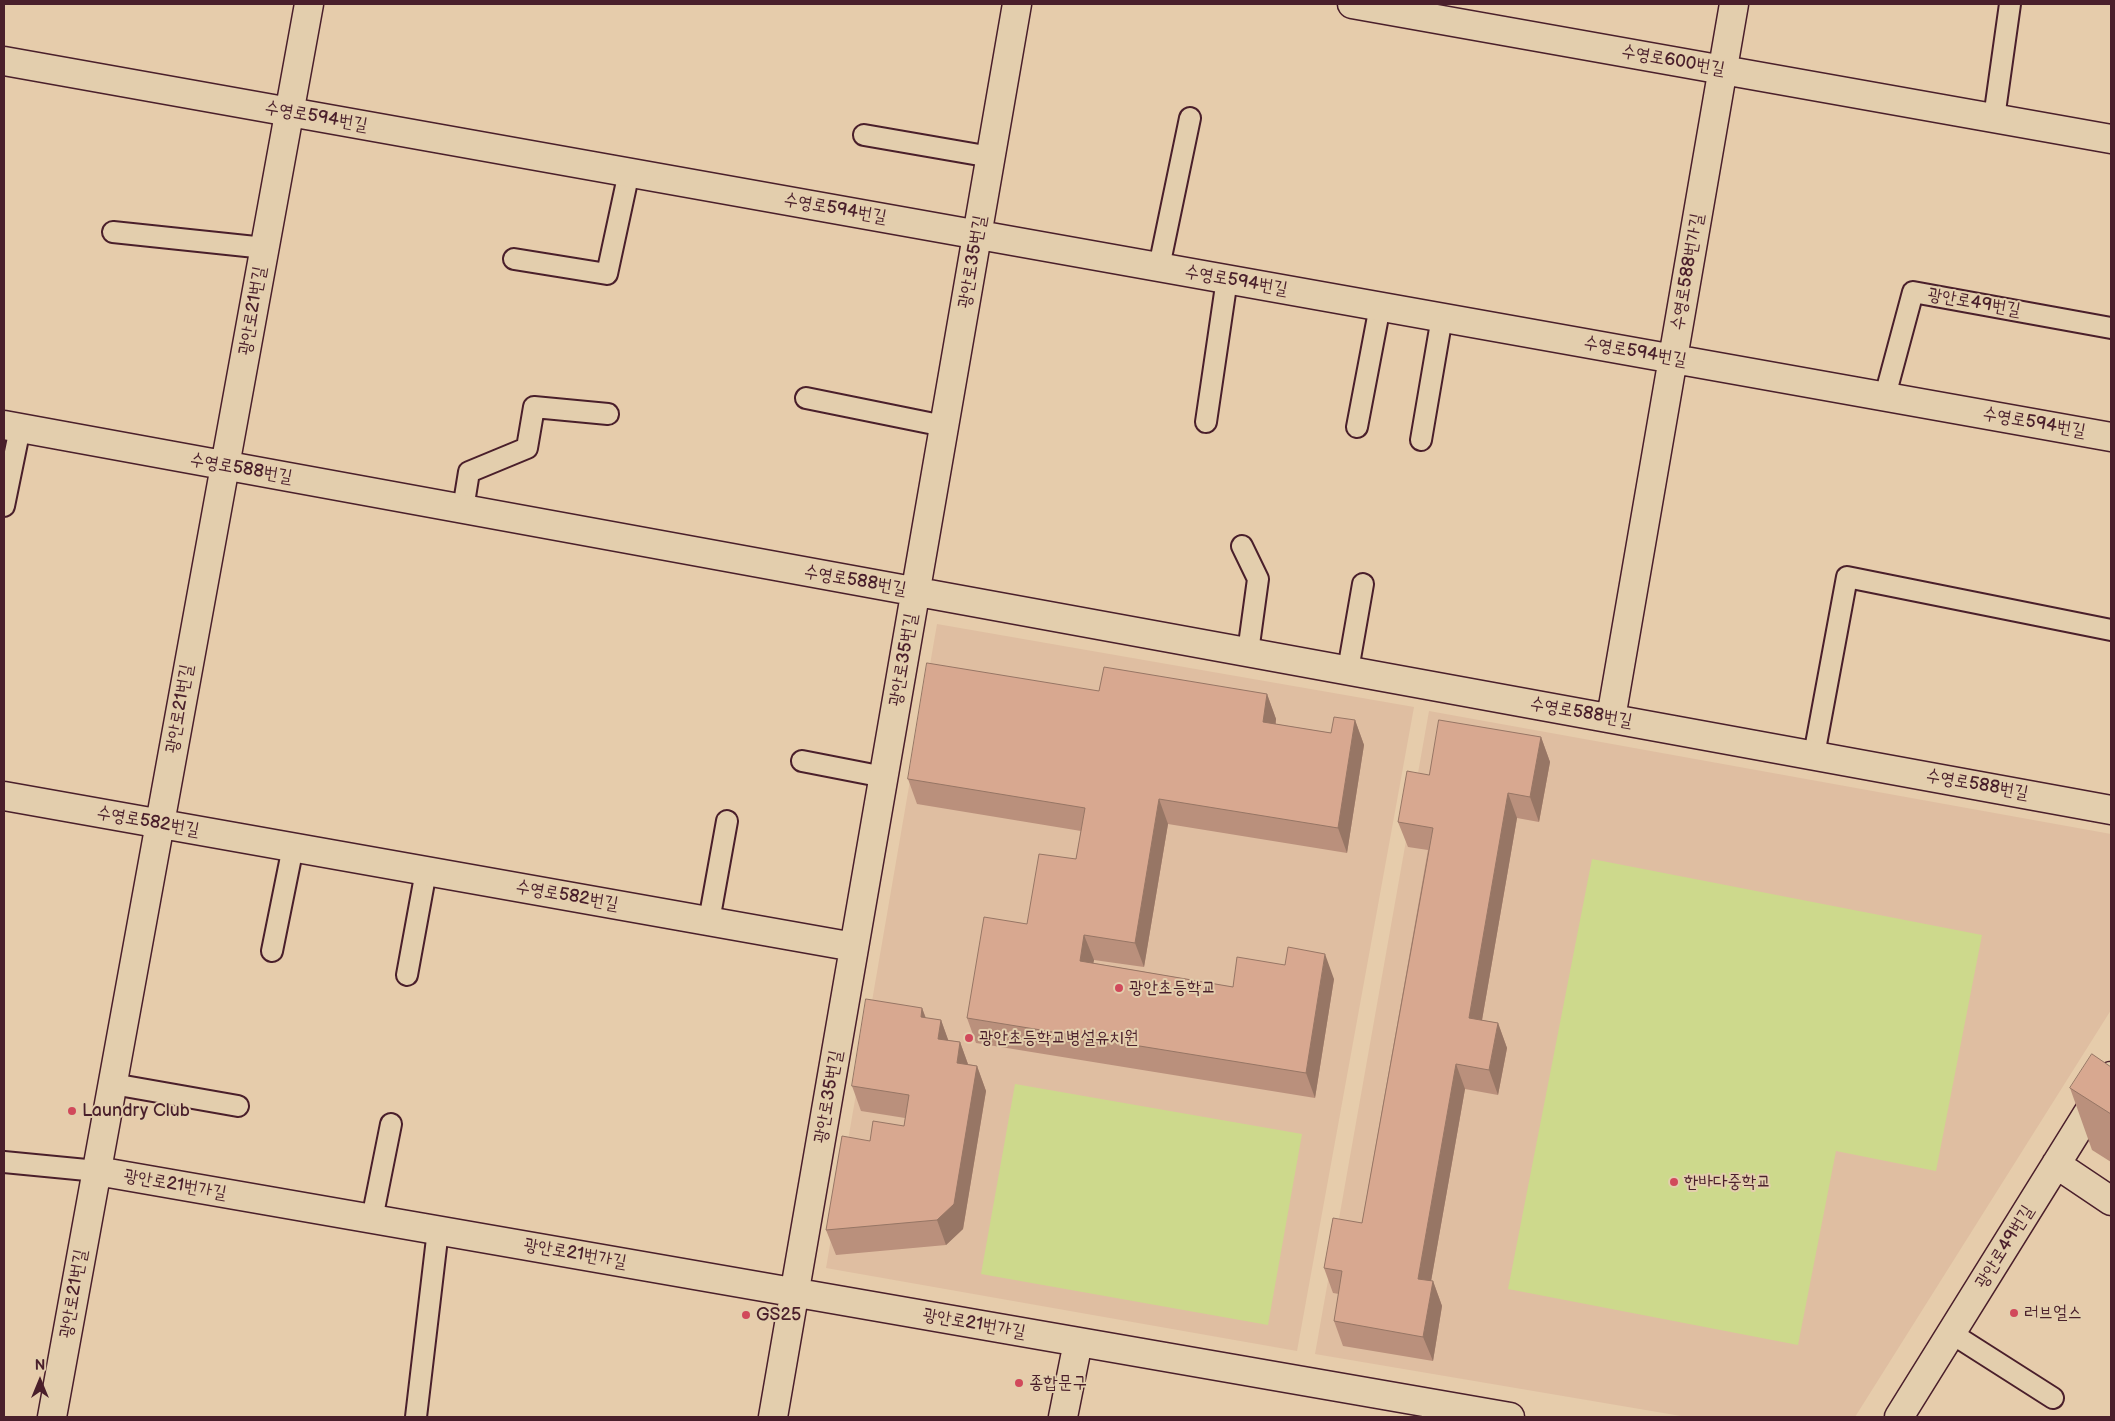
<!DOCTYPE html>
<html>
<head>
<meta charset="utf-8">
<style>
	body { margin:0 }
	#map { position:relative; width:2115px; height:1421px; overflow:hidden; background:#e6ccab; font-family:"Balsamiq Sans",sans-serif }
	canvas { display:block }
	.frame { position:absolute; inset:0; border:5px solid #4a1f2b; pointer-events:none }
	.north { position:absolute; left:15px; top:1356px; width:50px; height:50px; -webkit-text-stroke:4px #e3cead; paint-order:stroke; rotate:0deg; font-size:14px; font-weight:700; line-height:20px; text-align:center; color:#4a1f2b }
	.north::after { content:''; display:block; margin:auto; width:18px; height:22px; background:#4a1f2b; clip-path:polygon(50% 0,100% 100%,50% 72%,0 100%) }
</style>
</head>
<body>
<div id="map">
<canvas width="2115" height="1421"></canvas>
<div class="frame"></div>
<div class="north">N</div>
</div>
<script>
const ctx = document.querySelector('canvas').getContext('2d');
ctx.lineJoin = 'round';
function fill(path, color) {
  ctx.fillStyle = color;
  ctx.fill(path, 'evenodd');
}
function stroke(path, color, width, dash) {
  ctx.strokeStyle = color;
  ctx.lineWidth = width;
  ctx.lineCap = dash ? 'butt' : 'round';
  ctx.setLineDash(dash || []);
  ctx.stroke(path);
}
function label(font, color, halo, rows, align = 'center') {
  ctx.font = font + ' "Balsamiq Sans","Poor Story",sans-serif';
  ctx.lineWidth = 4;
  ctx.setLineDash([]);
  ctx.textBaseline = 'middle';
  ctx.strokeStyle = halo;
  ctx.fillStyle = color;
  for (const [text, x, y, turn = 0] of rows) {
    ctx.save();
    ctx.translate(x, y);
    ctx.rotate((+turn || 0) * Math.PI / 180);
    ctx.textAlign = isNaN(turn) ? turn : align;
    if (halo) ctx.strokeText(text, 0, 0);
    ctx.fillText(text, 0, 0);
    ctx.restore();
  }
}
const built = new Path2D(`
	M937,624L1414,707L1297,1351L826,1268Z
	M1429,711L2111,834V1010L1855,1417H1687L1315,1354Z`);
const green = new Path2D(`
	M1592,859L1982,935L1936,1171L1836,1151L1798,1345L1508,1289Z
	M1015,1084L1302,1134L1268,1325L981,1274Z`);
const lane = new Path2D(`
	M1994,118L2010,4
	M864,135L991,157
	M113,232L265,248
	M514,259L607,274L629,172
	M1159,267L1190,118
	M1885,396L1913,292L2111,328
	M806,398L944,426
	M1206,422L1227,279
	M1357,427L1380,306
	M1421,440L1442,317
	M4,506L20,428
	M463,509L469,472L527,448L534,407L608,414
	M1242,546L1258,579L1248,652
	M1348,670L1363,584
	M1814,755L1847,577L2111,630
	M802,761L884,777
	M709,921L727,821
	M272,951L293,847
	M407,975L426,871
	M113,1084L238,1106
	M4,1162L97,1171
	M372,1219L391,1124
	M1951,1333L2053,1398
	M416,1417L438,1230`);
const street = new Path2D(`
	M1352,4L2111,139
	M4,61L2111,437
	M4,425L2111,810
	M1611,718L1734,4
	M4,796L854,947
	M2056,1164L2111,1201
	M97,1171L1510,1417
	M52,1417L309,4
	M773,1417L1017,4
	M1063,1417L1078,1342
	M1899,1417L2111,1076`);
const wall = new Path2D(`
	M1099,691L1267,694L1276,719V724L1331,733L1355,720L1364,745L1347,853L1168,824L1144,967L1094,960L1093,963L1233,987L1334,979L1315,1098L976,1043L967,1018L1076,859L1081,831L917,804L908,779Z
	M1541,737L1550,762L1539,822L1517,818L1482,1020L1498,1023L1507,1048L1498,1095L1465,1089L1431,1281H1433L1442,1306L1433,1361L1343,1346L1334,1321L1339,1294L1333,1293L1324,1268L1362,1223L1428,850L1408,847L1398,822L1429,775Z
	M922,1008L926,1018L941,1020L948,1040L960,1042L968,1064L977,1066L986,1091L963,1229L946,1245L836,1255L826,1230L870,1141L904,1126L905,1118L861,1111L852,1086Z
	M2111,1067V1162L2092,1150L2070,1088Z`);
const shadedWall = new Path2D(`
	M1267,694L1276,719L1272,747L1263,722Z
	M1355,720L1364,745L1347,853L1338,828Z
	M1541,737L1550,762L1539,822L1530,797Z
	M1508,793L1517,818L1478,1043L1469,1018Z
	M1159,799L1168,824L1144,967L1135,943Z
	M1084,935L1094,960L1089,986L1080,961Z
	M1325,954L1334,979L1315,1098L1306,1073Z
	M922,1008L931,1033L921,1017Z
	M941,1020L950,1045L938,1039Z
	M1498,1023L1507,1048L1498,1095L1489,1070Z
	M960,1042L969,1067L957,1063Z
	M1456,1064L1465,1089L1427,1304L1418,1279Z
	M977,1066L986,1091L963,1229L946,1245L937,1220Z
	M1433,1281L1442,1306L1433,1361L1423,1337Z`);
const building = new Path2D(`
	M927,663L1099,691L1104,667L1267,694L1263,722L1331,733L1334,717L1355,720L1338,828L1159,799L1135,943L1084,935L1080,961L1233,987L1237,957L1285,965L1288,947L1325,954L1306,1073L967,1018L984,917L1027,924L1039,854L1076,859L1085,808L908,779Z
	M1439,720L1541,737L1530,797L1508,793L1469,1018L1498,1023L1489,1070L1456,1064L1418,1279L1433,1281L1423,1337L1334,1321L1342,1271L1324,1268L1333,1218L1362,1223L1433,828L1398,822L1407,771L1429,775Z
	M866,999L922,1008L921,1017L941,1020L938,1039L960,1042L957,1063L977,1066L954,1204L937,1220L826,1230L842,1136L870,1141L873,1121L904,1126L909,1095L852,1086Z
	M2092,1054L2111,1067V1114L2070,1088Z`);
const markers = [
	[1119,988,5,"#d1495b"],
	[969,1038,5,"#d1495b"],
	[72,1111,5,"#d1495b"],
	[1674,1182,5,"#d1495b"],
	[2014,1313,5,"#d1495b"],
	[746,1315,5,"#d1495b"],
	[1019,1383,5,"#d1495b"]
];
const streetNames = [
	["수영로600번길",1673,61,10],
	["수영로594번길",316,117,10],
	["수영로594번길",835,209,10],
	["광안로35번길",973,262,-80],
	["수영로588번가길",1688,272,-80],
	["수영로594번길",1236,281,10],
	["광안로49번길",1974,303,10],
	["광안로21번길",253,311,-80],
	["수영로594번길",1635,352,10],
	["수영로594번길",2034,423,10],
	["수영로588번길",241,469,10],
	["수영로588번길",855,581,10],
	["광안로35번길",904,660,-80],
	["광안로21번길",180,709,-80],
	["수영로588번길",1581,713,10],
	["수영로588번길",1977,785,10],
	["수영로582번길",148,822,10],
	["수영로582번길",567,896,10],
	["광안로35번길",829,1097,-80],
	["광안로21번가길",175,1185,10],
	["광안로49번길",2005,1247,-58],
	["광안로21번가길",575,1254,10],
	["광안로21번길",74,1294,-80],
	["광안로21번가길",974,1324,10]
];
const poiNames = [
	["광안초등학교",1129,988],
	["광안초등학교병설유치원",979,1038],
	["Laundry Club",82,1111],
	["한바다중학교",1684,1182],
	["러브얼스",2024,1313],
	["GS25",756,1315],
	["종합문구",1029,1383]
];
fill(built, '#dfbea1');
fill(green, '#cdd98c');
stroke(lane, '#4a1f2b', 24);
stroke(street, '#4a1f2b', 31);
stroke(lane, '#e3cead', 20);
stroke(street, '#e3cead', 28);
fill(wall, '#ba907c');
fill(shadedWall, '#977665');
fill(building, '#d8a890');
stroke(building, '#977665', 1);
for (const [x, y, r, color] of markers) {
  const dot = new Path2D();
  dot.arc(x, y, r, 0, 2 * Math.PI);
  ctx.fillStyle = color;
  ctx.fill(dot);
  stroke(dot, '#e3cead', 2);
}
label('18px', '#4a1f2b', '#e3cead', streetNames);
label('18px', '#4a1f2b', '#e3cead', poiNames, 'left');
</script>
</body>
</html>
